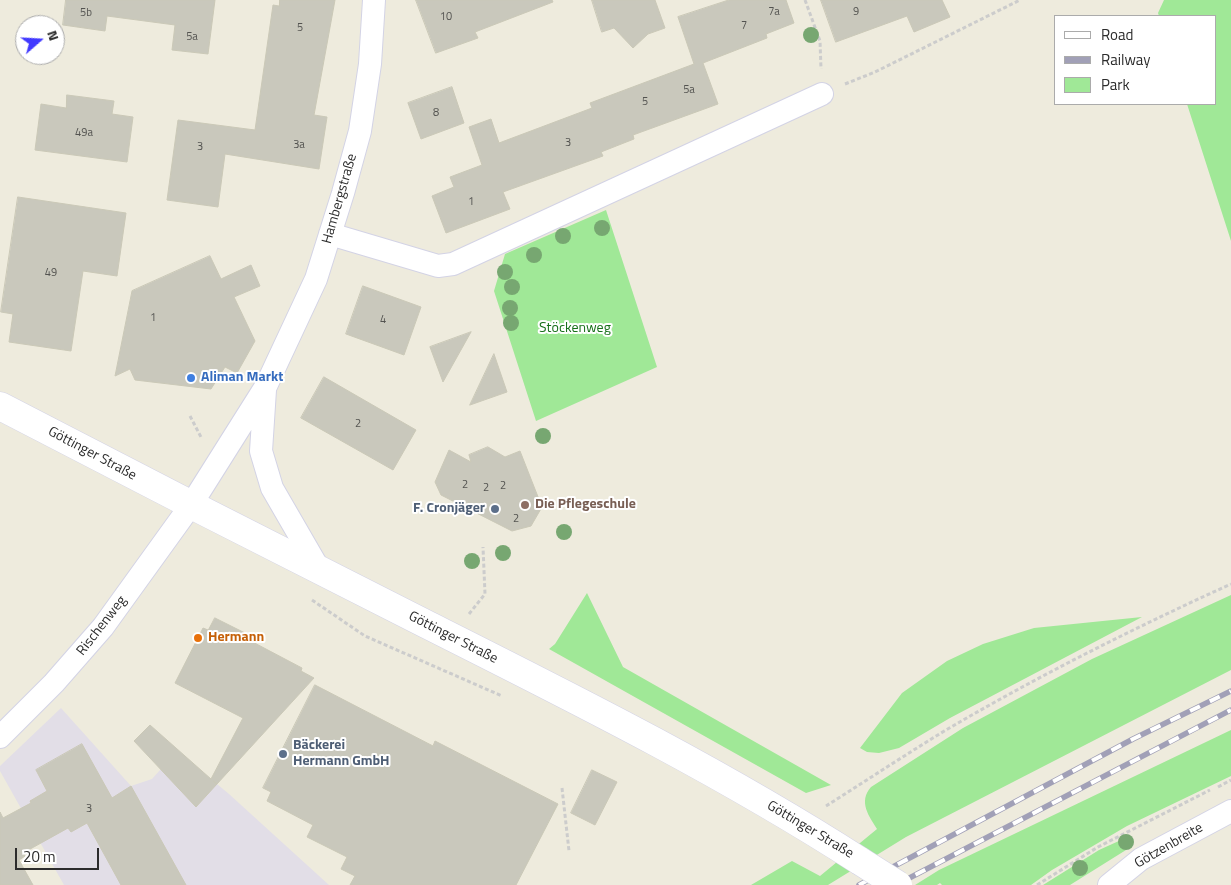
<!DOCTYPE html>
<html>
<head>
<meta charset="utf-8">
<style>
	body { margin:0 }
	#map { position:relative; width:1231px; height:885px; overflow:hidden; background:#eeebdd; font-family:"Titillium Web",sans-serif }
	canvas { display:block }
	.legend { position:absolute; left:1054px; top:15px; width:162px; height:90px; box-sizing:border-box; background:#fff; border:1px solid #ababab; margin:0; padding:6px 9px; list-style:none; font-size:15px; color:#2c2c2c }
	.legend li { display:flex; align-items:center; gap:10px; height:25px }
	.legend b { width:25px; border:1px solid #ababab }
	.north { position:absolute; left:15px; top:15px; width:50px; height:50px; box-sizing:border-box; background:#fff; border:1px solid #ababab; border-radius:50%; rotate:71deg; font-size:14px; font-weight:700; line-height:20px; text-align:center; color:#2c2c2c }
	.north::after { content:''; display:block; margin:auto; width:18px; height:22px; background:#423aff; clip-path:polygon(50% 0,100% 100%,50% 72%,0 100%) }
	.scale { position:absolute; left:15px; top:848px; width:84px; height:22px; box-sizing:border-box; border:2px solid #2c2c2c; border-top:0; padding-left:6px; font-size:15px; line-height:18px; white-space:nowrap; color:#2c2c2c; -webkit-text-stroke:4px #fff; paint-order:stroke }
</style>
</head>
<body>
<div id="map">
<canvas width="1231" height="885"></canvas>
<ul class="legend">
<li><b style="height:6px;background:#fff"></b>Road</li>
<li><b style="height:6px;background:#a1a0b7"></b>Railway</li>
<li><b style="height:14px;background:#a0e897"></b>Park</li>
</ul>
<div class="north">N</div>
<div class="scale">20 m</div>
</div>
<script>
const ctx = document.querySelector('canvas').getContext('2d');
ctx.lineJoin = 'round';
function fill(path, color) {
  ctx.fillStyle = color;
  ctx.fill(path, 'evenodd');
}
function stroke(path, color, width, dash) {
  ctx.strokeStyle = color;
  ctx.lineWidth = width;
  ctx.lineCap = dash ? 'butt' : 'round';
  ctx.setLineDash(dash || []);
  ctx.stroke(path);
}
function label(font, color, halo, rows, align = 'center') {
  ctx.font = font + ' "Titillium Web",sans-serif';
  ctx.lineWidth = 4;
  ctx.setLineDash([]);
  ctx.textBaseline = 'middle';
  ctx.strokeStyle = halo;
  ctx.fillStyle = color;
  for (const [text, x, y, turn = 0] of rows) {
    ctx.save();
    ctx.translate(x, y);
    ctx.rotate((+turn || 0) * Math.PI / 180);
    ctx.textAlign = isNaN(turn) ? turn : align;
    if (halo) ctx.strokeText(text, 0, 0);
    ctx.fillText(text, 0, 0);
    ctx.restore();
  }
}
const industrial = new Path2D(`
	M61,708L131,786L152,779L178,750L215,785L217,784L229,794L329,885H64L0,771V766Z`);
const green = new Path2D(`
	M1164,0H1231V241L1187,104H1215V16H1159L1158,13Z
	M606,210L657,367L536,421L494,291L505,254Z
	M587,593L623,667L831,785L806,793L549,649L555,644Z
	M1231,595V670L906,837L828,885H751L792,861L820,876L877,829C869,816 858,802 871,787L963,728L1092,659Z
	M1142,617L950,718L899,748L879,753L867,752L860,748L902,693L947,661L983,644L1034,628Z
	M1231,730V776L1127,826L1052,870L1031,885H942L940,883L937,885H915L939,870Z
	M1121,840L1126,850L1070,885H1043L1099,850Z`);
const building = new Path2D(`
	M66,0H215L208,54L172,50L175,25L107,16L105,31L63,25Z
	M280,0H335L314,115L327,117L319,169L225,154L218,207L167,200L178,120L255,130L273,5L279,6Z
	M416,0H552L553,2L475,32L478,38L436,53Z
	M592,0H655L665,28L648,34L633,48L614,28L602,32Z
	M729,0H786L794,23L766,34L767,38L703,63L718,104L633,135L634,139L601,152L603,156L503,192L510,209L446,233L432,196L454,187L450,177L482,165L469,127L491,119L499,143L592,108L590,103L694,64L678,17Z
	M821,0H942L950,17L914,32L907,16L836,42Z
	M452,87L464,123L421,139L408,103Z
	M67,95L114,101L112,114L133,117L127,162L35,150L41,104L66,108Z
	M18,197L126,213L117,276L83,271L71,351L9,342L13,314L1,312Z
	M210,256L221,279L251,265L260,286L234,297L255,341L237,373L225,367L211,389L135,380L130,369L115,376L132,291Z
	M363,286L421,307L404,355L346,334Z
	M471,332L443,382L430,347Z
	M494,354L507,392L470,405Z
	M324,377L416,430L393,470L301,418Z
	M488,447L505,457L520,451L542,507L531,526L512,531L441,495L435,482L449,450L471,462L469,455Z
	M215,618L249,635L247,639L302,668L301,671L314,678L217,784L213,781L217,784L196,807L134,741L150,725L211,779L243,718L175,683L203,628L208,630Z
	M315,685L433,746L435,741L558,804L516,885H350L355,876L341,869L347,857L307,837L313,825L267,801L271,792L263,788Z
	M82,744L112,798L131,786L186,885H121L87,823L71,832L68,828L23,853L25,856L19,860L33,885H0V812L3,818L31,803L30,801L47,791L36,770Z
	M592,770L617,782L595,825L571,813Z`);
const path = new Path2D(`
	M805,0L820,41L821,69
	M845,84L875,72L1020,0
	M190,416L202,439
	M312,600L365,636L502,696
	M469,614L485,594L483,547
	M1218,787L1231,780
	M562,788L569,851
	M826,806C864,782 902,757 941,733C1034,678 1132,629 1231,584
	M1037,885L1098,847L1210,790`);
const street = new Path2D(`
	M330,234L438,266L453,264L822,94
	M265,390L261,451L272,488L320,571
	M0,737L54,683L103,627L191,505L266,386L316,279L343,193L360,131L370,64L374,0
	M1109,885L1141,859L1231,811`);
const secondary = new Path2D(`
	M0,406C140,479 281,551 422,622C571,697 720,771 860,861`);
const rail = new Path2D(`
	M859,885L1133,739L1231,691
	M896,885L1231,710`);
const secondaryBridge = new Path2D(`
	M860,861L898,885`);
const trees = [
	[811,35],
	[602,228],
	[563,236],
	[534,255],
	[505,272],
	[512,287],
	[510,308],
	[511,323],
	[543,436],
	[564,532],
	[503,553],
	[472,561],
	[1126,842],
	[1080,868]
];
const markers = [
	[191,378,5,"#3f7fe0"],
	[525,505,5,"#8d6e63"],
	[495,509,5,"#5c6f8a"],
	[198,638,5,"#e8710a"],
	[283,754,5,"#5c6f8a"]
];
const numberNames = [
	["7a",774,12],
	["9",856,12],
	["5b",86,13],
	["10",446,17],
	["7",744,26],
	["5",300,28],
	["5a",192,37],
	["5a",689,90],
	["5",645,102],
	["8",436,113],
	["49a",84,133],
	["3",568,143],
	["3a",299,145],
	["3",200,147],
	["1",471,202],
	["49",51,273],
	["1",153,318],
	["4",383,320],
	["2",358,424],
	["2",465,485],
	["2",503,486],
	["2",486,488],
	["2",516,519],
	["3",89,809]
];
const streetNames = [
	["Hambergstraße",340,199,-74],
	["Göttinger Straße",92,454,28],
	["Rischenweg",102,626,-52],
	["Göttinger Straße",453,638,27],
	["Göttinger Straße",810,830,31],
	["Götzenbreite",1169,846,-30]
];
const parkNames = [
	["Stöckenweg",575,329]
];
const shopNames = [
	["Aliman Markt",201,378]
];
const educationNames = [
	["Die Pflegeschule",535,505]
];
const serviceNames = [
	["F. Cronjäger",485,509],
	["Bäckerei",293,746,"left"],
	["Hermann GmbH",293,762,"left"]
];
const foodNames = [
	["Hermann",208,638]
];
fill(industrial, '#e2dee7');
fill(green, '#a0e897');
fill(building, '#c9c8bc');
stroke(building, '#cac8b7', 1);
stroke(street, '#d3d3e5', 24);
stroke(secondary, '#d3d3e5', 29);
stroke(path, '#ccc', 3, [4, 2.5]);
stroke(street, '#fff', 22);
stroke(secondary, '#fff', 28);
stroke(rail, '#a1a0b7', 5.5);
stroke(rail, '#fff', 4, [11]);
stroke(secondaryBridge, '#d3d3e5', 29, []);
stroke(secondaryBridge, '#fff', 28);
ctx.fillStyle = '#77a771';
for (const [x, y] of trees) {
  ctx.beginPath();
  ctx.arc(x, y, 8, 0, 2 * Math.PI);
  ctx.fill();
}
for (const [x, y, r, color] of markers) {
  const dot = new Path2D();
  dot.arc(x, y, r, 0, 2 * Math.PI);
  ctx.fillStyle = color;
  ctx.fill(dot);
  stroke(dot, '#fff', 2);
}
label('11px', '#535350', null, numberNames);
label('14px', '#2c2c2c', '#fff', streetNames);
label('14px', '#166f18', '#fff', parkNames);
label('bold 14px', '#366cbe', '#fff', shopNames, 'left');
label('bold 14px', '#785e54', '#fff', educationNames, 'left');
label('bold 14px', '#4e5e75', '#fff', serviceNames, 'right');
label('bold 14px', '#c56008', '#fff', foodNames, 'left');
</script>
</body>
</html>
